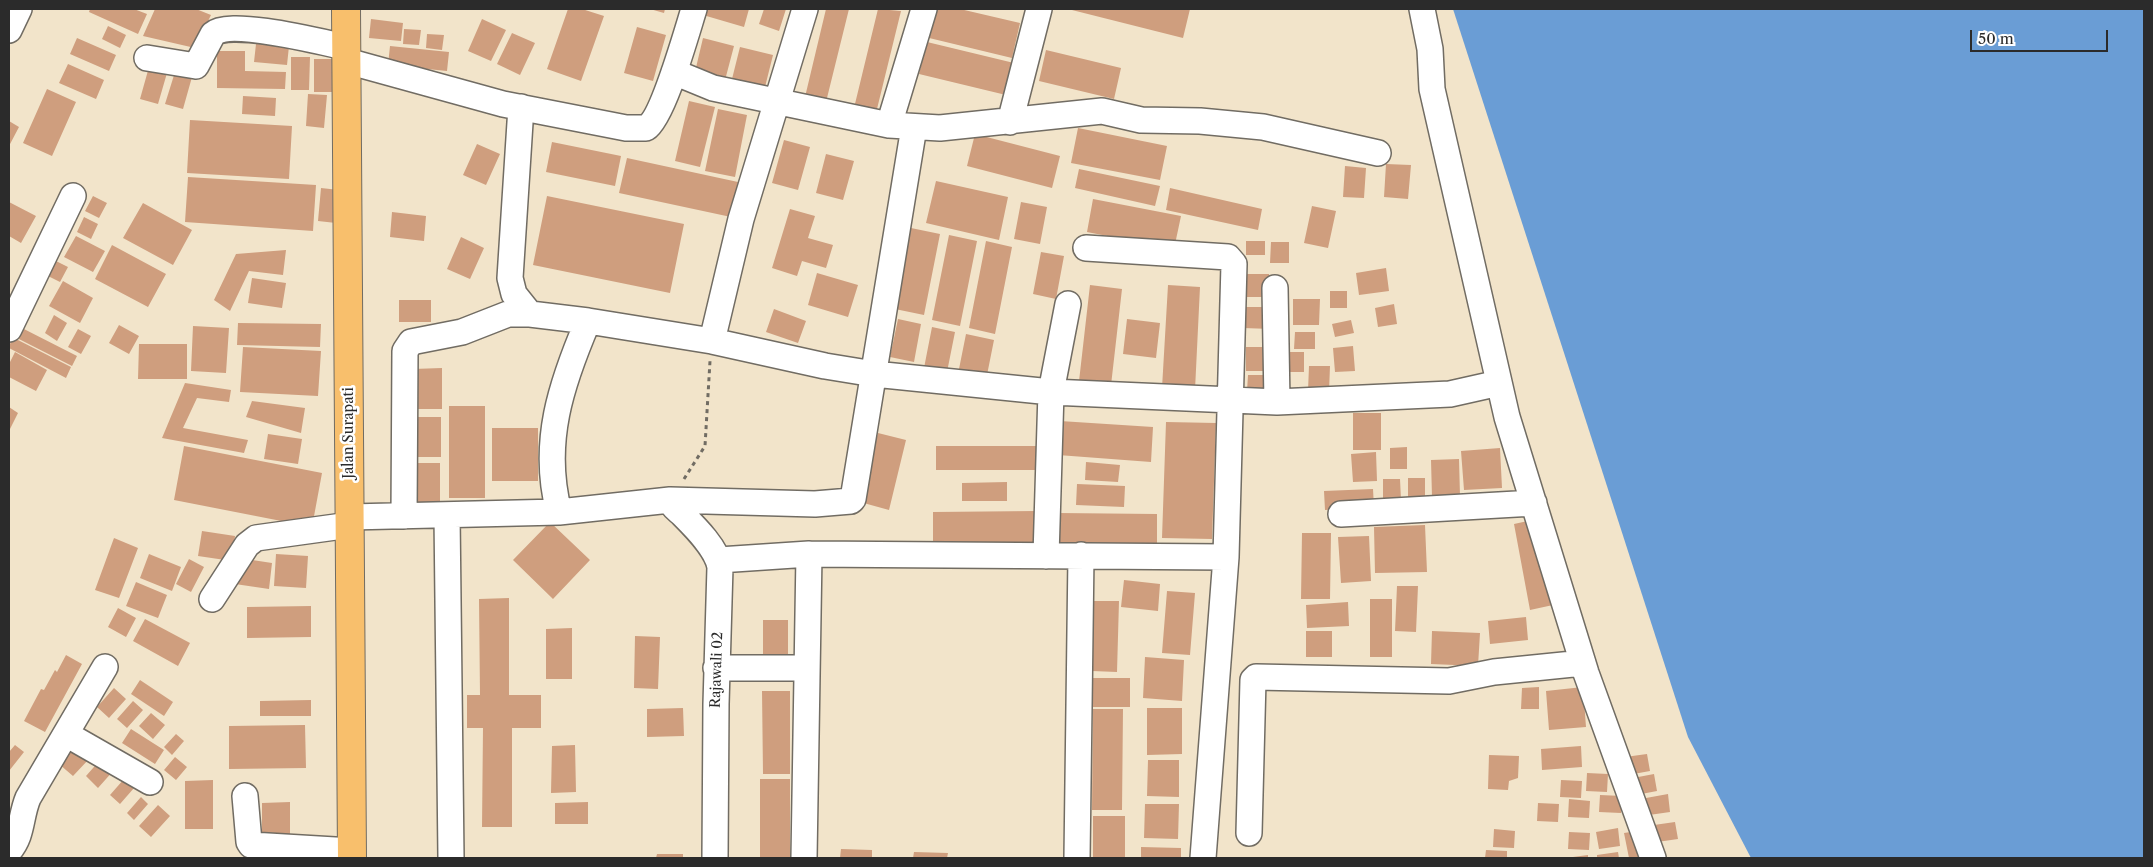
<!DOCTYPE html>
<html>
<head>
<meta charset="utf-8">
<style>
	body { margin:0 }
	#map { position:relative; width:2153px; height:867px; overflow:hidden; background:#f2e4ca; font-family:"Libre Caslon Text",serif }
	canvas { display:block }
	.frame { position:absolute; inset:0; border:10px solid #2b2b2b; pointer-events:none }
	.scale { position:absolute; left:1970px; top:30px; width:138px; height:22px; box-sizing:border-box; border:2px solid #2b2b2b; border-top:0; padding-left:6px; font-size:15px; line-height:18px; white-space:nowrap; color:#2b2b2b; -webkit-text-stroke:4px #fff; paint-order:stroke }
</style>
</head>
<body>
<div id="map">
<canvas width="2153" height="867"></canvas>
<div class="frame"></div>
<div class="scale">50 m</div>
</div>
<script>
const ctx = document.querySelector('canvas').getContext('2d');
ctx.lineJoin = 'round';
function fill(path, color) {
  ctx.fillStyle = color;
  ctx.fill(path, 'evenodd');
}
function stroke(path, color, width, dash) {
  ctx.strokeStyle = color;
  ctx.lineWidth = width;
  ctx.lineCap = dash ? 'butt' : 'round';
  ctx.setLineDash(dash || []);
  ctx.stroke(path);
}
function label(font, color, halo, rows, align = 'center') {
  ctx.font = font + ' "Libre Caslon Text",serif';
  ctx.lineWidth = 5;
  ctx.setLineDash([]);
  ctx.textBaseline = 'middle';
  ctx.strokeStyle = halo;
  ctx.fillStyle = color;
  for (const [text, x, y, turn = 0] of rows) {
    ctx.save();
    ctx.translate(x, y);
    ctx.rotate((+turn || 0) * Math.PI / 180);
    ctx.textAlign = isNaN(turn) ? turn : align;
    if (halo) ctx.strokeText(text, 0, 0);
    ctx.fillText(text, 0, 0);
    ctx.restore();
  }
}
const water = new Path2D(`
	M1453,9H2144V858H1751L1688,737Z`);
const building = new Path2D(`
	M90,9H134L147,14L138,34L89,12Z
	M155,9H196L211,15L195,48L143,36Z
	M568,9H582L604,16L581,81L547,69Z
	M650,9H665L664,13Z
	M705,9H749L744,27L703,15Z
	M764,9H786L779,31L759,24Z
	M826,9H849L826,102L805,97Z
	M878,9L901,11L876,113L854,108Z
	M932,9H960L1020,23L1012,58L925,37Z
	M1068,9H1190L1183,38Z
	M371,19L403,23L401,41L369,38Z
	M482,19L506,30L491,61L468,51Z
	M108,26L126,35L120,48L102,39Z
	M637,27L666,35L653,81L624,73Z
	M404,29L421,30L419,45L403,44Z
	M512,33L535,43L520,75L497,64Z
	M427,34L444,35L442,50L426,48Z
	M77,38L116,55L109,71L70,54Z
	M703,38L734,46L724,84L694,76Z
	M927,42L1014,63L1006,95L919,74Z
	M256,44L289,46L287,65L254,62Z
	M390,46L449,52L447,71L388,65Z
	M740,47L773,55L763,95L730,87Z
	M1046,50L1121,68L1114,99L1039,81Z
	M217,51H245V71L286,72L285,89L217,88Z
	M291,57H310L309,90H291Z
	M314,59H333L332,92H314Z
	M68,64L104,80L96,99L59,83Z
	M149,67L167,73L158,104L140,99Z
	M175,72L192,77L183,109L165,104Z
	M47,89L76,102L52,156L23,143Z
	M308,94L327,95L324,128L306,126Z
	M243,96L276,98L275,116L242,114Z
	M689,101L715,107L700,167L675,161Z
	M718,109L747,115L735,177L705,171Z
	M190,120L292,126L289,179L187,173Z
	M9,121L19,127L9,146Z
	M1078,128L1167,146L1160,180L1071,163Z
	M975,134L1060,156L1052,188L967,166Z
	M784,140L810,147L798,190L772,183Z
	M552,142L621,156L615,186L546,172Z
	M477,144L500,154L486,185L463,175Z
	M826,154L854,161L843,200L816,193Z
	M627,158L738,182L731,217L619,193Z
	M1386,164L1411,165L1408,199L1384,197Z
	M1345,166L1366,168L1364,198L1343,197Z
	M1079,169L1160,186L1155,206L1075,188Z
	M188,177L316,185L313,231L185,222Z
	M936,181L1008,197L999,240L926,223Z
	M321,188L339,190L336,223L318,221Z
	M1170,188L1262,209L1258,230L1166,210Z
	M93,196L107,203L99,218L85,211Z
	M547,196L684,224L670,293L533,265Z
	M1093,199L1181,216L1174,249L1087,232Z
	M9,202L36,216L21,243L9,236Z
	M1021,202L1047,207L1040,244L1014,239Z
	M143,203L192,230L173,265L123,238Z
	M1312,206L1336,211L1328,248L1304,243Z
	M790,209L815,216L808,238L833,245L826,268L802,261L797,276L772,268Z
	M392,212L426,216L424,241L390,237Z
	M84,217L98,224L91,239L77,232Z
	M911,228L940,234L924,315L895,309Z
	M949,235L977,241L960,326L932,320Z
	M76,236L105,251L93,272L64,257Z
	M461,237L484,248L470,279L447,269Z
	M986,241L1012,247L995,334L969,328Z
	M1246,241H1265V255H1246Z
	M1271,242H1289V263H1270Z
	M112,245L166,274L148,307L95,279Z
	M286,250L283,275L249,271L230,311L214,300L236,254Z
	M1041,252L1064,256L1056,299L1033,294Z
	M54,260L68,267L60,282L46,275Z
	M1386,268L1389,291L1359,295L1356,273Z
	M817,273L858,285L848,317L808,305Z
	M1244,274H1269V297H1244Z
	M252,278L286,283L282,308L248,303Z
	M63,281L93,298L80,323L49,306Z
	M1090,285L1122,289L1110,394L1078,390Z
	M1168,285L1200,287L1195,390L1162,388Z
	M1330,291H1347V308H1330Z
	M1293,299H1320L1319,325H1293Z
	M399,300H431V322H399Z
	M1394,304L1397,324L1378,327L1375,308Z
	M1243,307H1272L1271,329L1243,328Z
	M774,309L806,321L798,343L766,332Z
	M54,315L67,323L57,341L45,333Z
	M898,319L921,324L914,362L890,357Z
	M1127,319L1160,323L1156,358L1123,354Z
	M1351,320L1354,333L1335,337L1332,324Z
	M238,323L321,324L320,347L237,345Z
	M119,325L139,336L129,354L109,343Z
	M18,326L77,356L72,366L13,336Z
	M193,326L229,328L226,373L191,371Z
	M932,327L955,332L947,372L924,368Z
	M78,329L91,336L81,354L68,347Z
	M1295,332H1315V349H1294Z
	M966,334L994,340L986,380L958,374Z
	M12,337L71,367L66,378L9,348Z
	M139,344H187V379H138Z
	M1353,346L1355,371L1335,372L1333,348Z
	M243,347L321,351L318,396L240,392Z
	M1246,347H1270V371H1246Z
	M15,352L47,370L36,391L9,377V364Z
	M1288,352H1304V372H1288Z
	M1309,366H1330L1329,392L1308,391Z
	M442,368V409H413V369Z
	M1248,375H1271L1270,392L1247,391Z
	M185,383L231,390L229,402L197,398L183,428L248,440L244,453L162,438Z
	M252,401L305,408L301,433L246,417Z
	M449,406H485V498H449Z
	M9,407L18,413L9,431Z
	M1353,413H1381V450H1353Z
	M409,417H441V457H409Z
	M1060,421L1153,427L1151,462L1058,455Z
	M1166,422L1216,423L1212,539L1162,538Z
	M492,428H538V481H492Z
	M878,433L906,440L889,510L860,502Z
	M268,434L302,439L298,464L264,459Z
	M184,446L322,473L312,527L174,500Z
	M936,446H1039V470H936Z
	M1407,447V469H1390V448Z
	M1500,448L1502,488L1464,490L1461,451Z
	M1376,452L1377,481L1353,482L1351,454Z
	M1459,459L1460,496L1432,497L1431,460Z
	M1086,462L1120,465L1118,482L1085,480Z
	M410,463H440V505H411Z
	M1408,478H1425V500H1408Z
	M1383,479H1400L1401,500H1383Z
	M1007,482V501H962V483Z
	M1077,484L1125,486L1124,507L1076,505Z
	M1373,489L1374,507L1325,510L1324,491Z
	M1037,511V543H933V512Z
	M1058,513L1157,514V548H1057Z
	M1537,519L1553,605L1530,610L1514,524Z
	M550,522L590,560L553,599L513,560Z
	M1425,525L1427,572L1375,573L1374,527Z
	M202,531L235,536L232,561L198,556Z
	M1302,533H1331L1330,599H1301Z
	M1369,536L1371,581L1341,583L1338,537Z
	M114,538L138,548L119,598L95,590Z
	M149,554L181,567L172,591L140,578Z
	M276,554L308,556L306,588L274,586Z
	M239,558L272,563L269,589L235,584Z
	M189,559L204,567L191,592L176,584Z
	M1124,580L1160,584L1158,611L1121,607Z
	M136,582L167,595L158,618L126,606Z
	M1397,586H1418L1416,632L1395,631Z
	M1167,591L1195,593L1190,655L1162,653Z
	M509,598V695H541V728H512V827H482L483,728H467V695H480L479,599Z
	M1370,599H1392V657H1370Z
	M1094,601H1119L1117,672L1092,671Z
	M1348,602L1349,626L1307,628L1306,605Z
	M311,606V637L247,638V607Z
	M118,608L136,618L126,637L108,627Z
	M1526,617L1528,640L1490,644L1488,621Z
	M145,619L190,643L178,666L133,641Z
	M763,620H788V656L763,657Z
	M572,628V679H546V629Z
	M1306,631H1332V657H1306Z
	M1432,631L1480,633L1478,666L1431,664Z
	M635,636L660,637L658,689L634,688Z
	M66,655L82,664L45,732L24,721L41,689L44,690L55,670L57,672Z
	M1145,657L1184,660L1182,701L1143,698Z
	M1093,678H1130V707H1092Z
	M140,680L173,702L164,716L131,694Z
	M1539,687V709H1521L1522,688Z
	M1583,687L1586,727L1549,730L1546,691Z
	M114,688L126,699L109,718L97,707Z
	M762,691H790V774H763Z
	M311,700V716H260V701Z
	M133,701L143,710L127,728L117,719Z
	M683,708L684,736L647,737V709Z
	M1147,708H1182V754L1147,755Z
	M1093,709H1123L1122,810H1092Z
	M151,713L165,725L153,739L139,726Z
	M305,725L306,768L229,769V726Z
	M131,729L164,750L155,764L122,743Z
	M176,734L184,741L172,755L164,747Z
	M15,745L24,752L9,771V752Z
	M575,745L576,792L551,793L552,746Z
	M1581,746L1582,767L1542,770L1541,749Z
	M75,747L89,759L73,776L59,764Z
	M1647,754L1650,771L1628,775L1625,757Z
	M1489,755L1519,756L1518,778L1509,781L1508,790L1488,789Z
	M175,757L187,767L176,780L164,770Z
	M101,759L114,770L98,788L86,776Z
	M1148,760H1179V797L1147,796Z
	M1587,773L1608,774L1607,792L1586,791Z
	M1654,774L1657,791L1636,795L1633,778Z
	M124,779L134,788L120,804L110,795Z
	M760,779H790V858H760Z
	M213,780V829H185V781Z
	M1561,780L1582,781L1581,798L1560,797Z
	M1668,794L1670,812L1649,815L1646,798Z
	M1600,795L1622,796L1621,813L1599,812Z
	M141,797L148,804L134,820L127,813Z
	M1569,799L1590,801L1589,818L1568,817Z
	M290,802V844H262V803Z
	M588,802V824H555V803Z
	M1538,803L1559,804L1558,822L1537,821Z
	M1145,804H1179L1178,839L1144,838Z
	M158,805L170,816L151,837L139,826Z
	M1093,816H1125V858H1093Z
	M1675,822L1678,839L1657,842L1654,825Z
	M1618,828L1620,846L1599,849L1596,832Z
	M1494,829L1515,831L1514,848L1493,847Z
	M1637,831L1642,858H1629L1624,833Z
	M1569,832L1590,833L1589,850L1568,849Z
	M1141,847L1181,848V858H1141Z
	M841,849L872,850V858H840Z
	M1486,850L1507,851V858H1485Z
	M914,852L948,853L947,858H913Z
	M1618,852L1619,858H1597V855Z
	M657,854H683V858H656Z
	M1588,855V858H1573V857Z`);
const path = new Path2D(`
	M684,479L705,446L710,361`);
const minor = new Path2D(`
	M1422,9L1430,49L1432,89L1507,417L1586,673L1653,858
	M9,30L19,9
	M147,58L196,66L213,34C230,19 321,42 345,47
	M347,61L503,104L626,128H646C663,118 687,31 694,9
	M674,72L713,88L889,125L940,128L1102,111L1141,120L1200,121L1263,127L1378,153
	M521,107L510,278L514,294L530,314
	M1010,122L1039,9
	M889,125L924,9
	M1086,248L1228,257L1234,264L1226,557L1203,858
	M1275,288L1277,402
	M9,329L73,196
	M712,341L741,219L805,9
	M670,500C672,507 678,510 683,515C696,528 717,549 720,567L716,704L715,858
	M559,512C541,443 561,384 588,321
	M1341,514L1534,503
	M447,515L451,858
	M404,516L405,351L411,342L462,332L508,314H530L588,321L712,341L825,366L874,374L1051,392L1277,402L1450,394L1499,383
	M350,517L559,512L670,500L815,504L851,501L853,499L914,127
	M1046,556L1051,392L1068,304
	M719,560L809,554L1226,557
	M212,599L247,545L256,538L350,525
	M716,668H805
	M66,734L150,782
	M245,796L249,842L251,845L352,851
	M1249,833L1253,680L1256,677L1449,681L1494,672L1583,663
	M9,851C23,835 20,817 28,798L105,667
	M804,858L809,554
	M1077,858L1081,555`);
const highway = new Path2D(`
	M346,9L352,858`);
const streetNames = [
	["Jalan Surapati",349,433,-90],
	["Rajawali 02",717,670,-88]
];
fill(water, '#6a9dd5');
fill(building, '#cf9e7e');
stroke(minor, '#716c63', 28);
stroke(highway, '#716c63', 30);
stroke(path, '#716c63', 3, [4, 4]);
stroke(minor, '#fff', 25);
stroke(highway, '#f8bf6c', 28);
label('14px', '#2b2b2b', '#fff', streetNames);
</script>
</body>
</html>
